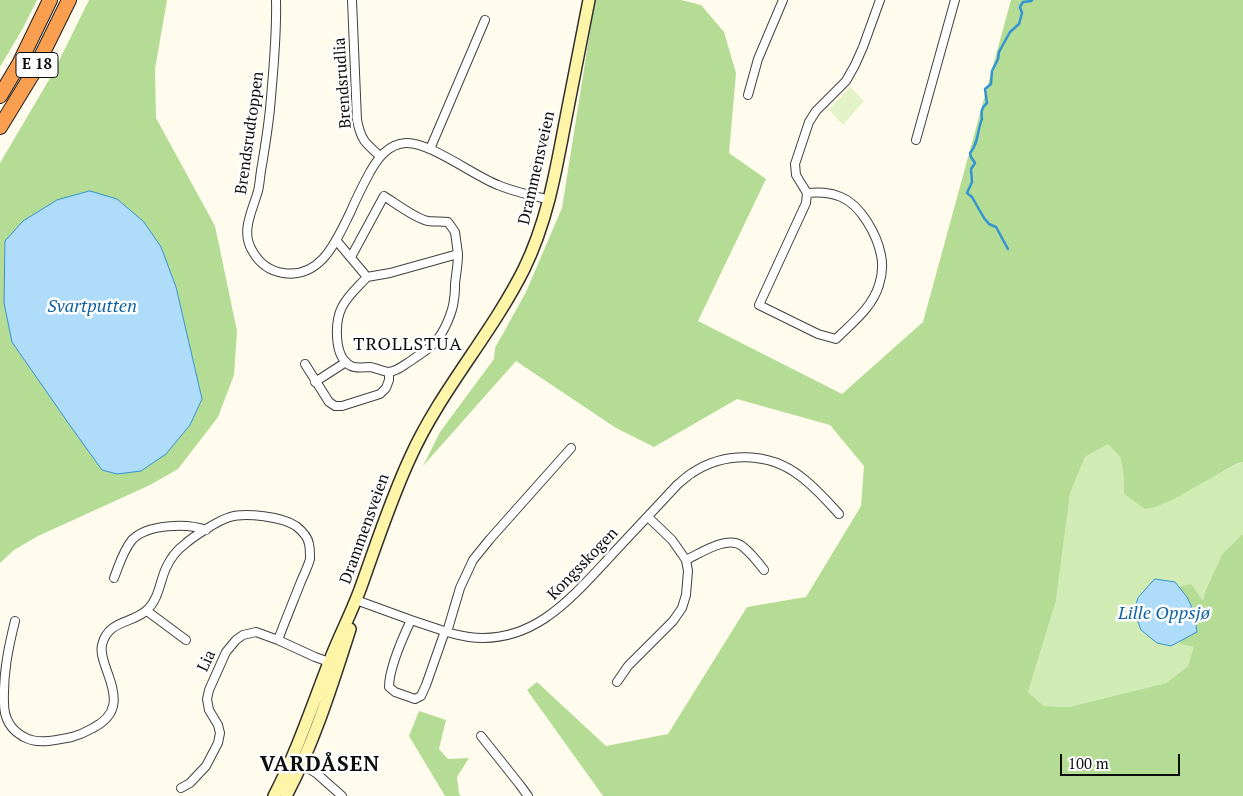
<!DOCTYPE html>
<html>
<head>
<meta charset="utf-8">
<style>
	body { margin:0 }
	#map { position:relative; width:1243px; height:796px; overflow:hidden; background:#fffbed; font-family:"PT Serif",serif }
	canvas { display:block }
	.scale { position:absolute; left:1060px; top:754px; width:120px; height:22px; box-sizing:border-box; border:2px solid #0d0d0d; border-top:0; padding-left:6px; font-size:15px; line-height:18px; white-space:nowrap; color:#0d0d0d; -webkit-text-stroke:4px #fff; paint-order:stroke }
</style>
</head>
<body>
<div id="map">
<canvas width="1243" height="796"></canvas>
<div class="scale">100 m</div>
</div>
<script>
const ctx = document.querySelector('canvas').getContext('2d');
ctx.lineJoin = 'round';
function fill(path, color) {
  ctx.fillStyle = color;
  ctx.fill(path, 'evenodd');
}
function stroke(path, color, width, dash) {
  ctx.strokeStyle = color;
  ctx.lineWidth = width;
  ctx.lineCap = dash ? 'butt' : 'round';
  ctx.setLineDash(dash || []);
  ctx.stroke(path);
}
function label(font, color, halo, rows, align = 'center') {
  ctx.font = font + ' "PT Serif",serif';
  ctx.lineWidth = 5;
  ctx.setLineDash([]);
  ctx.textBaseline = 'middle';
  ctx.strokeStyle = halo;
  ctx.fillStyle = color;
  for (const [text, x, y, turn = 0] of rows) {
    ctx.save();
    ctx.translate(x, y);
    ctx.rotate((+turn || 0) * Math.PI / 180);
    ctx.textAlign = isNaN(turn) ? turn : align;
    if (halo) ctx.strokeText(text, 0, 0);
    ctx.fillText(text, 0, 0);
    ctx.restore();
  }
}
const green = new Path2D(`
	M1108,444L1120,457L1123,470L1124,494L1189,490L1239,463L1243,462V534L1222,554L1205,590L1195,647L1188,666L1166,683L1069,707L1044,706L1028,692L1056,601L1070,494L1085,457Z`);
const forest = new Path2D(`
	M0,0H37L23,28L0,67Z
	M89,0H167L155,69L156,118L215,226L237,331L234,375L218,417L178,469L150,485L38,536L14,550L0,563V163L53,73ZM161,247L176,287L202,399L190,425L166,454L102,470L93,456Z
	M595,0H681L701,5L724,32L736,73L729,153L766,179L698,321L842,394L923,322L1011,0H1243V462L1238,463L1172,500L1155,507L1145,509L1124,494L1123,470L1120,457L1108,444L1085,457L1070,494L1056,601L1028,692L1044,706L1069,707L1166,683L1188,666L1194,647L1181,644L1147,612L1159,592L1191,584L1203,601L1205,591L1222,554L1243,534V796H603L527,690L537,682L606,746L668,734L747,607L806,597L861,506L864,466L830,425L737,399L654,447L616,428L516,361L423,466L440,432L494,359L495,348L526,292L562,208Z
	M419,711L446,720L439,749L448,759L469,758L457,777L459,794L461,796H445L409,736Z`);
const pitch = new Path2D(`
	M850,87L864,101L843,125L829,110Z`);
const water = new Path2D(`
	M90,191L117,199L144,222L161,247L176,287L202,399L190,425L166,454L141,471L117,474L102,470L69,424L12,342L4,303L5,241L23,221L57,200Z
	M1155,579L1175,582L1187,597L1194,612L1197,632L1171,646L1157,643L1141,630L1134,611L1138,598Z`);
const stream = new Path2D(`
	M1008,249L996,227L989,224L984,218L972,197L967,193L972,182L971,169L975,163L971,157L970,153C979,143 977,130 982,119C981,112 981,108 987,103L985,89L991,84L992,71L998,59L999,52L1010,32L1019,24L1022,13L1020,7L1023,2L1031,1L1032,0`);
const minor = new Path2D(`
	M276,0C277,37 273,73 270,109C268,128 265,147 262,165C260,174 260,183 258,191C252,212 240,232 253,252C260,264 270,271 283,273C321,279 336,241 350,213C356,199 363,185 370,172C378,158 388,144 406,143C430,142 474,176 498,185C514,192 532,195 549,200
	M352,0L357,120C361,140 365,143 380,156
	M748,95L758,59L783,0
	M916,140L955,0
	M430,149L485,20
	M807,193C819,192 829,192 841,197C861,205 877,235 881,255C883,265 882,276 879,285C872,308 852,323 836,339L818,334L759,305L806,203L807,193L796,175L795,164L809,122L816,111L846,81L855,65L863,47L880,0
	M336,240L367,277L390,273L458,254C458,265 456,274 455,284C455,289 455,294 454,299C453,312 444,332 436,341C430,349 420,354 412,360C405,364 397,372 388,372C382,371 376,368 370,367C364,367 357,369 351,366C333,357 335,321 342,307C348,295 359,286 367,277
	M351,257L384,196C395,203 416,219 428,221C435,222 441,221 448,222L455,232L458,254
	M305,364L329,402L335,406H342L380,394L386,388L389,380V372
	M315,382L346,362
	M686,560C701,553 727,535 742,546C751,553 758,562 764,570
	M114,578C119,565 123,551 132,540C147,524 187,523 206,530
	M356,600L411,620L447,632L460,588L473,560L490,539L571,448
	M147,611L186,640
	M411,620C403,637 389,669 389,687L395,692L415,699L421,696L426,685L445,631
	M15,621C8,649 3,674 4,703C4,718 11,730 24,737C38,745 56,740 72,737C79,735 86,732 93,728C118,715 117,698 108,674C105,665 100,654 102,645C108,619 134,624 148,609C159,598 160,581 166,568C170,559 177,550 185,544C194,536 219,520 230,517C245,512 283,517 296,526C301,530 308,537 309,544C310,548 310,555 310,559C308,567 303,576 300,584C293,602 285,621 278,640
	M447,632C454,634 462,636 469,637C531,645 569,601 607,560C630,535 654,510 677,485C682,481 687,476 692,473C725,451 769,452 800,476C815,487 827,501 839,514
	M617,682L628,666L673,621L682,608L686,595L688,571L686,560L672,540L648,517
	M481,736L520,785L528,796
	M298,762L316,773L342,796
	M181,788L190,783L206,766L218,743L220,733L218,725L209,710L207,699L209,690L226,652L236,640L243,635L256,632L278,640L315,657L332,663`);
const secondary = new Path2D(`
	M274,796C297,752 312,706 330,660C340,634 353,610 362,584C377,542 391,499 410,458C440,391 491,335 524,269C546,224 555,176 564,128C572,85 581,43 589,0
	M286,796C314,743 332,685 350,629`);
const motorway = new Path2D(`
	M0,96L19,64L50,0
	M0,127L33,73L69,0`);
const shields = [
	[37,65,42]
];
const shieldNames = [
	["E 18",37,65]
];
const streetNames = [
	["Brendsrudlia",343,83,-94],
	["Brendsrudtoppen",250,133,-82],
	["Drammensveien",537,168,-77],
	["Drammensveien",365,529,-70],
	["Kongsskogen",583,564,-46],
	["Lia",207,661,-65]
];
const waterNames = [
	["Svartputten",92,307],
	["Lille Oppsjø",1164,614]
];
const neighbourhoodNames = [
	["TROLLSTUA",408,345]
];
const districtNames = [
	["VARDÅSEN",320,765]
];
fill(green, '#d1ebb5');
fill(forest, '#b4dc94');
fill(pitch, '#e3f2c7');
fill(water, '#afddf9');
stroke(water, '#3393d3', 1);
stroke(stream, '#3393d3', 2.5);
stroke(minor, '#404040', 10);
stroke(secondary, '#2f2f2f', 14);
stroke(motorway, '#1e1e1e', 16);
stroke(minor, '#fff', 8);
stroke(secondary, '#fff5a8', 11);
stroke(motorway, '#fa9e50', 14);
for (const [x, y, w] of shields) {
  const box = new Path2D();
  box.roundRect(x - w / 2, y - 12.5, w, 25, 4);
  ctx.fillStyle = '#fff';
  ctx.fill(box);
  stroke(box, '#0d0d0d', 1);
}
label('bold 15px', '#0d0d0d', null, shieldNames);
label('16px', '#0d0d0d', '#fff', streetNames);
label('italic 18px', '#1164a4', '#fff', waterNames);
ctx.letterSpacing = '1px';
label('18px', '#0d0d0d', '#fff', neighbourhoodNames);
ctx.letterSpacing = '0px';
ctx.letterSpacing = '1px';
label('bold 21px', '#0d0d0d', '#fff', districtNames);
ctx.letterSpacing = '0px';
</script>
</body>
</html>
